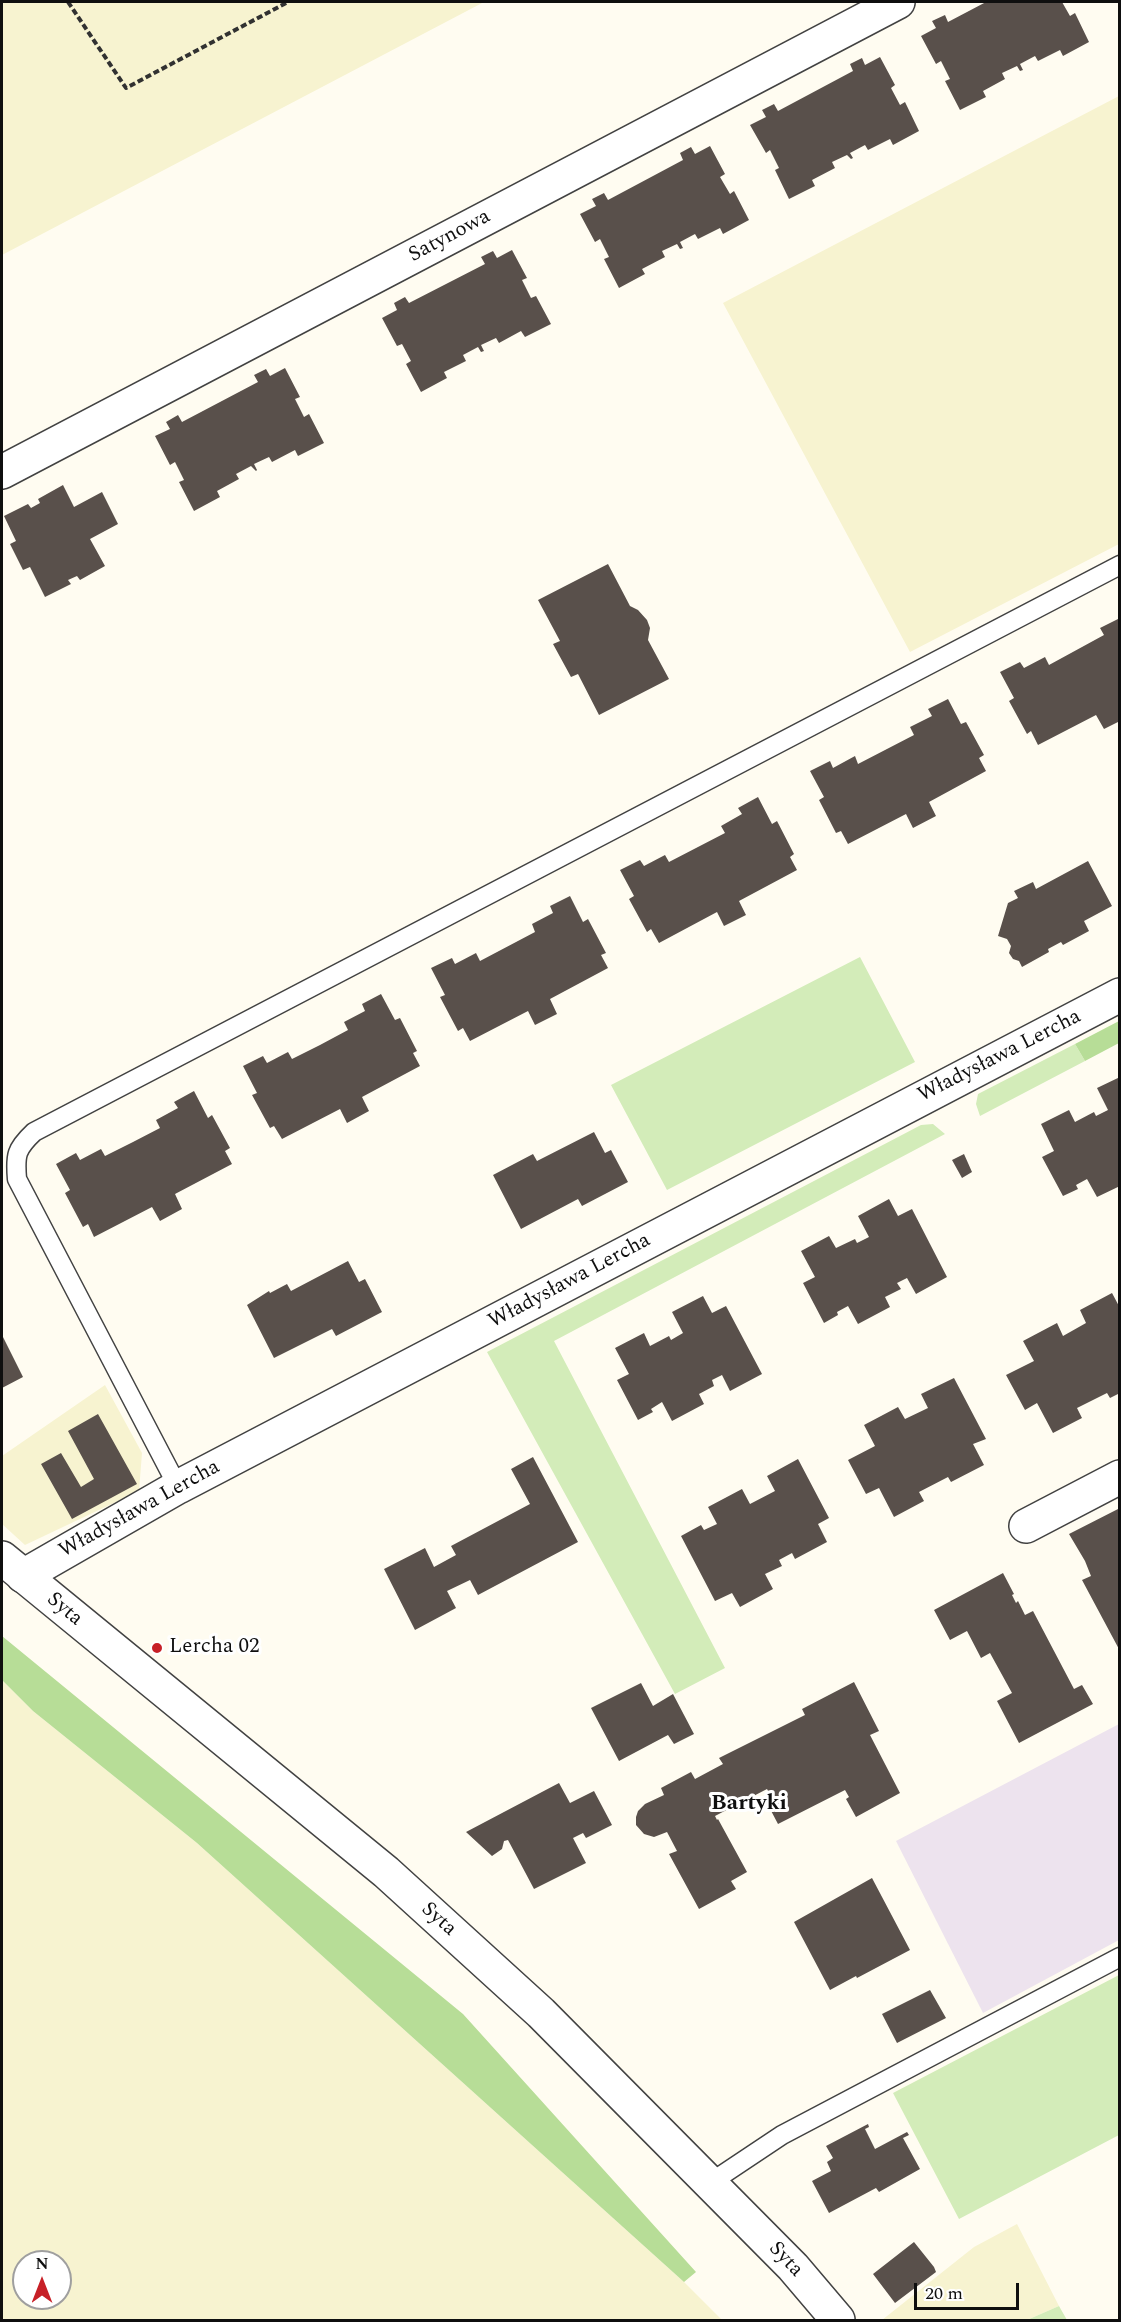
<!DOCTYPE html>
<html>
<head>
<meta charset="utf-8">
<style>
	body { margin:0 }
	#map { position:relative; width:1121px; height:2322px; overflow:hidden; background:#fffcf1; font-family:Spectral,serif }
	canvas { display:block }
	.frame { position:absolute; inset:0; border:3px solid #0f0f0f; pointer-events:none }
	.north { position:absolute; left:12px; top:2250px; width:60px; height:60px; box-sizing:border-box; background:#fff; border:2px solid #9f9f9f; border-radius:50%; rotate:0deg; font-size:16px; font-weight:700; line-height:24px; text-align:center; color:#0f0f0f }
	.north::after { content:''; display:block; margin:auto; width:21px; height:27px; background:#c72027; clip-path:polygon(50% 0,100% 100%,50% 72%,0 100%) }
	.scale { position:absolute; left:914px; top:2283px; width:105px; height:27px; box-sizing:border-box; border:3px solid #0f0f0f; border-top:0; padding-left:8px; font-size:18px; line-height:21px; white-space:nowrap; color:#0f0f0f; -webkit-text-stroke:4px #fff; paint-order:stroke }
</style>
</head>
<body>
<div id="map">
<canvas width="1121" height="2322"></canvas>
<div class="frame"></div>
<div class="north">N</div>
<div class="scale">20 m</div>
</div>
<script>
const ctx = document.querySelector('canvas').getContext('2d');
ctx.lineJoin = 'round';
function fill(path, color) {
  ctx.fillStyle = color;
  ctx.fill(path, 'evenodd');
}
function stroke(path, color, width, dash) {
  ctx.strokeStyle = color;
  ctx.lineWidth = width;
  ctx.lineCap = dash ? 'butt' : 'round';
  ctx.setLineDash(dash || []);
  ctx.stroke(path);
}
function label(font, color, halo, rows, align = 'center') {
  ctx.font = font + ' Spectral,serif';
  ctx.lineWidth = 6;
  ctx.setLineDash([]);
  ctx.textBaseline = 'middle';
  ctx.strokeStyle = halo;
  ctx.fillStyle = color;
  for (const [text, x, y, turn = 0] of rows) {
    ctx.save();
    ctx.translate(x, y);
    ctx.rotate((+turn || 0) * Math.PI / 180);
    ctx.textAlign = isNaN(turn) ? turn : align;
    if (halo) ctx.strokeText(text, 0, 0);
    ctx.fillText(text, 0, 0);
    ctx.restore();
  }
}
const industrial = new Path2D(`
	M1119,1724V1940L983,2013L896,1841Z`);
const farmland = new Path2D(`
	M2,2H484L2,255Z
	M1119,96V544L910,652L723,303Z
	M105,1385L142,1453L139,1491L25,1545L2,1524V1456Z
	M2,1680L33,1711L197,1843L684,2282L722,2320H2ZM24,2262H60V2298H24Z
	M1017,2224L1059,2306L1027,2320H882L974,2247Z`);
const green = new Path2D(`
	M860,957L915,1062L667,1190L611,1085Z
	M1075,1044L1085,1061L980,1116L976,1104L978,1094Z
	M933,1124L945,1134L554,1341L725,1668L675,1694L487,1352L921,1125Z
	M1119,1975V2135L959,2219L893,2093Z
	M1059,2306L1067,2320H1027Z`);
const forest = new Path2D(`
	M1119,1021V1043L1085,1061L1075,1044Z
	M2,1636L463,2014L696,2272L684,2282L197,1843L33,1711L2,1680Z`);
const building = new Path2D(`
	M986,2H1062L1070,16L1075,13L1089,42L1063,56L1060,50L1038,61L1035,56L1020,64L1023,70L1020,71L1017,66L1002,73L1005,79L983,91L986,97L960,110L945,81L950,79L941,61L936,64L921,36L936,28L932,21L945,15L948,22Z
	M880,57L895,85L891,88L900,105L905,102L919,131L893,145L890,139L868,150L865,145L850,153L853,158L851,159L847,155L832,162L835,168L812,180L815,186L789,199L775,170L779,168L770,150L766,153L750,125L766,117L762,110L774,104L778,111L853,71L850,64L862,58L865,65Z
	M710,146L725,174L720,177L730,194L734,191L749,220L723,234L720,228L698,239L695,234L680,242L683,248L680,249L677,244L662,251L665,257L642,269L645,274L619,288L604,259L609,257L600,239L595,242L580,214L596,206L592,199L604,193L608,200L683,160L680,153L691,147L695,154Z
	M512,250L527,278L522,280L531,298L536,296L551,324L525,337L521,331L499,343L496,338L481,345L484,351L481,352L478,347L463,355L466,361L444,372L447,378L421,392L406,364L411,361L402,344L397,346L382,318L397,310L394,303L405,297L409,303L485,264L481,257L493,251L497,258Z
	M285,368L300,397L295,399L304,417L309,414L324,443L298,456L295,450L272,462L269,457L254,464L257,470L256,471L251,466L236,474L239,479L217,491L220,497L194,511L179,482L184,480L175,462L170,465L155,436L170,429L166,422L178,415L182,422L258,382L254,375L266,369L270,376Z
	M63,485L74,507L102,492L118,524L90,539L105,566L80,580L77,576L68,580L71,584L45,597L30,567L23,570L10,544L16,541L4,516L28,504L31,508L40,503L38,499Z
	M608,564L630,606L638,610L647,620L650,628L648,640L669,679L599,715L578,674L571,677L553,644L560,641L538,600Z
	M1120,618V721L1104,729L1096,715L1038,745L1031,731L1027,734L1009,701L1014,698L1000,672L1020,662L1024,668L1045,657L1049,665L1104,635L1100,628Z
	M948,699L961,724L966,722L984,755L979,758L986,771L929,802L936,816L913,828L906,814L848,844L841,831L836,833L819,800L824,797L810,771L830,761L833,768L855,756L858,764L914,735L910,727L932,716L928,709Z
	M758,797L772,824L777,821L794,854L790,857L797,870L739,901L746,915L724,926L717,912L659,943L651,929L647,932L629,899L634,896L620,870L640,860L644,866L665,855L669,862L725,833L721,826L742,814L738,808Z
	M1088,861L1112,906L1084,921L1089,931L1063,945L1061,942L1048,949L1049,952L1022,967L1019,961L1013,959L1009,953L1011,946L1007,939L998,936L1008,903L1018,898L1014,891L1033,882L1036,889Z
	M570,896L583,922L588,919L606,953L601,955L608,968L550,999L557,1014L535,1025L528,1011L470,1041L463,1028L458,1031L440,997L445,995L431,968L452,958L455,964L476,953L480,961L535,932L532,924L553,913L550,906Z
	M381,994L395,1020L400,1018L417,1051L413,1053L420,1066L362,1097L369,1111L347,1123L340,1109L282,1139L274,1126L270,1128L252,1095L257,1093L243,1066L263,1056L267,1063L288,1052L292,1059L320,1045L348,1030L344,1022L365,1011L362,1004Z
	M1120,1077V1186L1097,1197L1087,1179L1076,1185L1078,1189L1063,1196L1042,1157L1054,1151L1041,1124L1069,1110L1075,1122L1094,1112L1096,1116L1108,1110L1097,1088Z
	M194,1091L208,1118L212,1115L230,1148L225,1151L232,1164L175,1194L182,1209L160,1221L152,1207L94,1237L88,1224L83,1227L65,1193L70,1190L56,1164L76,1153L80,1160L101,1149L105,1156L133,1142L160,1128L156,1120L178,1108L174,1102Z
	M594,1132L605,1153L611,1150L628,1182L582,1206L578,1199L521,1229L493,1175L533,1154L537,1161Z
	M964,1154L972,1172L962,1178L952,1160Z
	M889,1199L898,1216L912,1209L947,1277L916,1294L907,1278L897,1283L901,1289L885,1297L890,1307L858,1324L848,1306L837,1312L838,1315L824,1323L803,1283L815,1277L801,1251L829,1236L836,1248L855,1239L857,1243L869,1237L858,1216Z
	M348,1261L359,1282L365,1279L382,1312L336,1336L332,1329L274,1358L247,1305L269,1291L270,1293L287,1284L291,1291Z
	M1112,1293L1120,1308V1393L1110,1398L1107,1393L1077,1408L1082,1418L1053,1433L1037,1403L1025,1410L1006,1375L1034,1361L1023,1341L1057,1323L1063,1336L1086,1323L1080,1310Z
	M703,1296L712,1313L726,1306L762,1374L730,1391L722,1375L712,1380L714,1386L699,1394L704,1404L672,1421L662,1402L651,1409L653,1412L638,1420L617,1380L629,1374L615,1348L644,1333L650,1346L669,1336L671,1340L683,1333L672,1312Z
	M2,1335L23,1377L2,1388Z
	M954,1378L986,1439L973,1444L984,1465L951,1482L948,1477L919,1492L924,1501L894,1517L879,1488L866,1494L848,1460L875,1446L864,1425L898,1407L905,1419L928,1408L921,1394Z
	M98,1414L137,1484L72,1519L41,1464L61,1453L81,1487L94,1479L68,1431Z
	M533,1457L578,1542L478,1595L470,1580L447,1591L456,1608L415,1630L384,1569L425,1548L434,1567L456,1555L451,1546L530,1504L511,1469Z
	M798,1459L829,1518L818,1524L827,1542L795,1559L792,1553L779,1560L782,1566L765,1574L773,1589L740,1607L732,1593L715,1601L681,1536L701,1525L704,1530L717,1524L708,1507L742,1489L750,1504L775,1491L767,1476Z
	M1120,1508V1651L1082,1580L1091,1576L1085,1561L1069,1534Z
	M1003,1573L1014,1594L1012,1595L1016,1603L1018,1601L1025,1615L1033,1611L1074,1689L1082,1685L1093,1704L1019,1743L997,1701L1012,1693L990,1653L981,1658L967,1631L950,1640L934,1610Z
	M854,1682L879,1731L870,1735L900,1793L856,1817L846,1799L849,1797L845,1790L778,1824L768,1805L770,1799L772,1798L767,1789L715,1816L717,1820L718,1819L747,1872L731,1881L736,1889L699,1909L669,1854L677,1851L667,1832L654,1837L644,1834L636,1825V1817L638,1811L645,1804L664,1795L661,1788L691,1772L695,1779L723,1764L719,1758L805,1715L802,1709Z
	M641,1683L653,1706L673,1694L694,1734L674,1744L668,1735L619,1761L591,1708Z
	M559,1783L570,1803L594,1791L612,1825L586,1838L583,1833L573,1838L586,1863L534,1889L508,1840L504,1841L502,1849L492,1856L466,1832Z
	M872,1878L910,1950L857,1978L856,1976L830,1990L794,1922Z
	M930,1990L946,2018L897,2043L882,2014Z
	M868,2124L869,2127L865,2129L875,2149L907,2132L909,2135L903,2138L920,2169L879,2192L876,2188L829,2213L812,2181L831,2171L827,2162L833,2158L826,2146Z
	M914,2242L934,2267L936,2272L895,2303L873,2274Z`);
const path = new Path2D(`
	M68,2L126,88L288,2`);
const service = new Path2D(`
	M178,1487L17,1179C15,1155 16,1149 34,1132L1120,565
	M710,2183L782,2135L1120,1957`);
const minor = new Path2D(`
	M2,472L898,2
	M1026,1526L1120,1477
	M23,1576L178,1487L1120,995`);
const tertiary = new Path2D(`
	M2,1558L386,1872L541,2013L793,2267L838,2320`);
const markers = [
	[157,1648,6,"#c72027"]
];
const streetNames = [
	["Satynowa",450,237,-28],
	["Władysława Lercha",1000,1057,-27],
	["Władysława Lercha",570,1282,-28],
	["Władysława Lercha",140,1510,-29],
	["Syta",64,1610,40],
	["Syta",438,1920,42],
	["Syta",785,2260,47]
];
const poiNames = [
	["Lercha 02",169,1648]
];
const neighbourhoodNames = [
	["Bartyki",749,1805]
];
fill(industrial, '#ede3ee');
fill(farmland, '#f7f3d0');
fill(green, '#d3ecb9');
fill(forest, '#b7dd97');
fill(building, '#59504b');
stroke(service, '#424242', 21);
stroke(minor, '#424242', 36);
stroke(tertiary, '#424242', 36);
stroke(path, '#313131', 4, [6, 3]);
stroke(service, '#fff', 18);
stroke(minor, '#fff', 33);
stroke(tertiary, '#fff', 33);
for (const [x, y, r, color] of markers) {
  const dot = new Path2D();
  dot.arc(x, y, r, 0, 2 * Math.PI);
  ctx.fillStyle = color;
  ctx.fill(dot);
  stroke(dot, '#fff', 2);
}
label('21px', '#0f0f0f', '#fff', streetNames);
label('21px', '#0f0f0f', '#fff', poiNames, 'left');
label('bold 22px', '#0f0f0f', '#fff', neighbourhoodNames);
</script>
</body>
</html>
